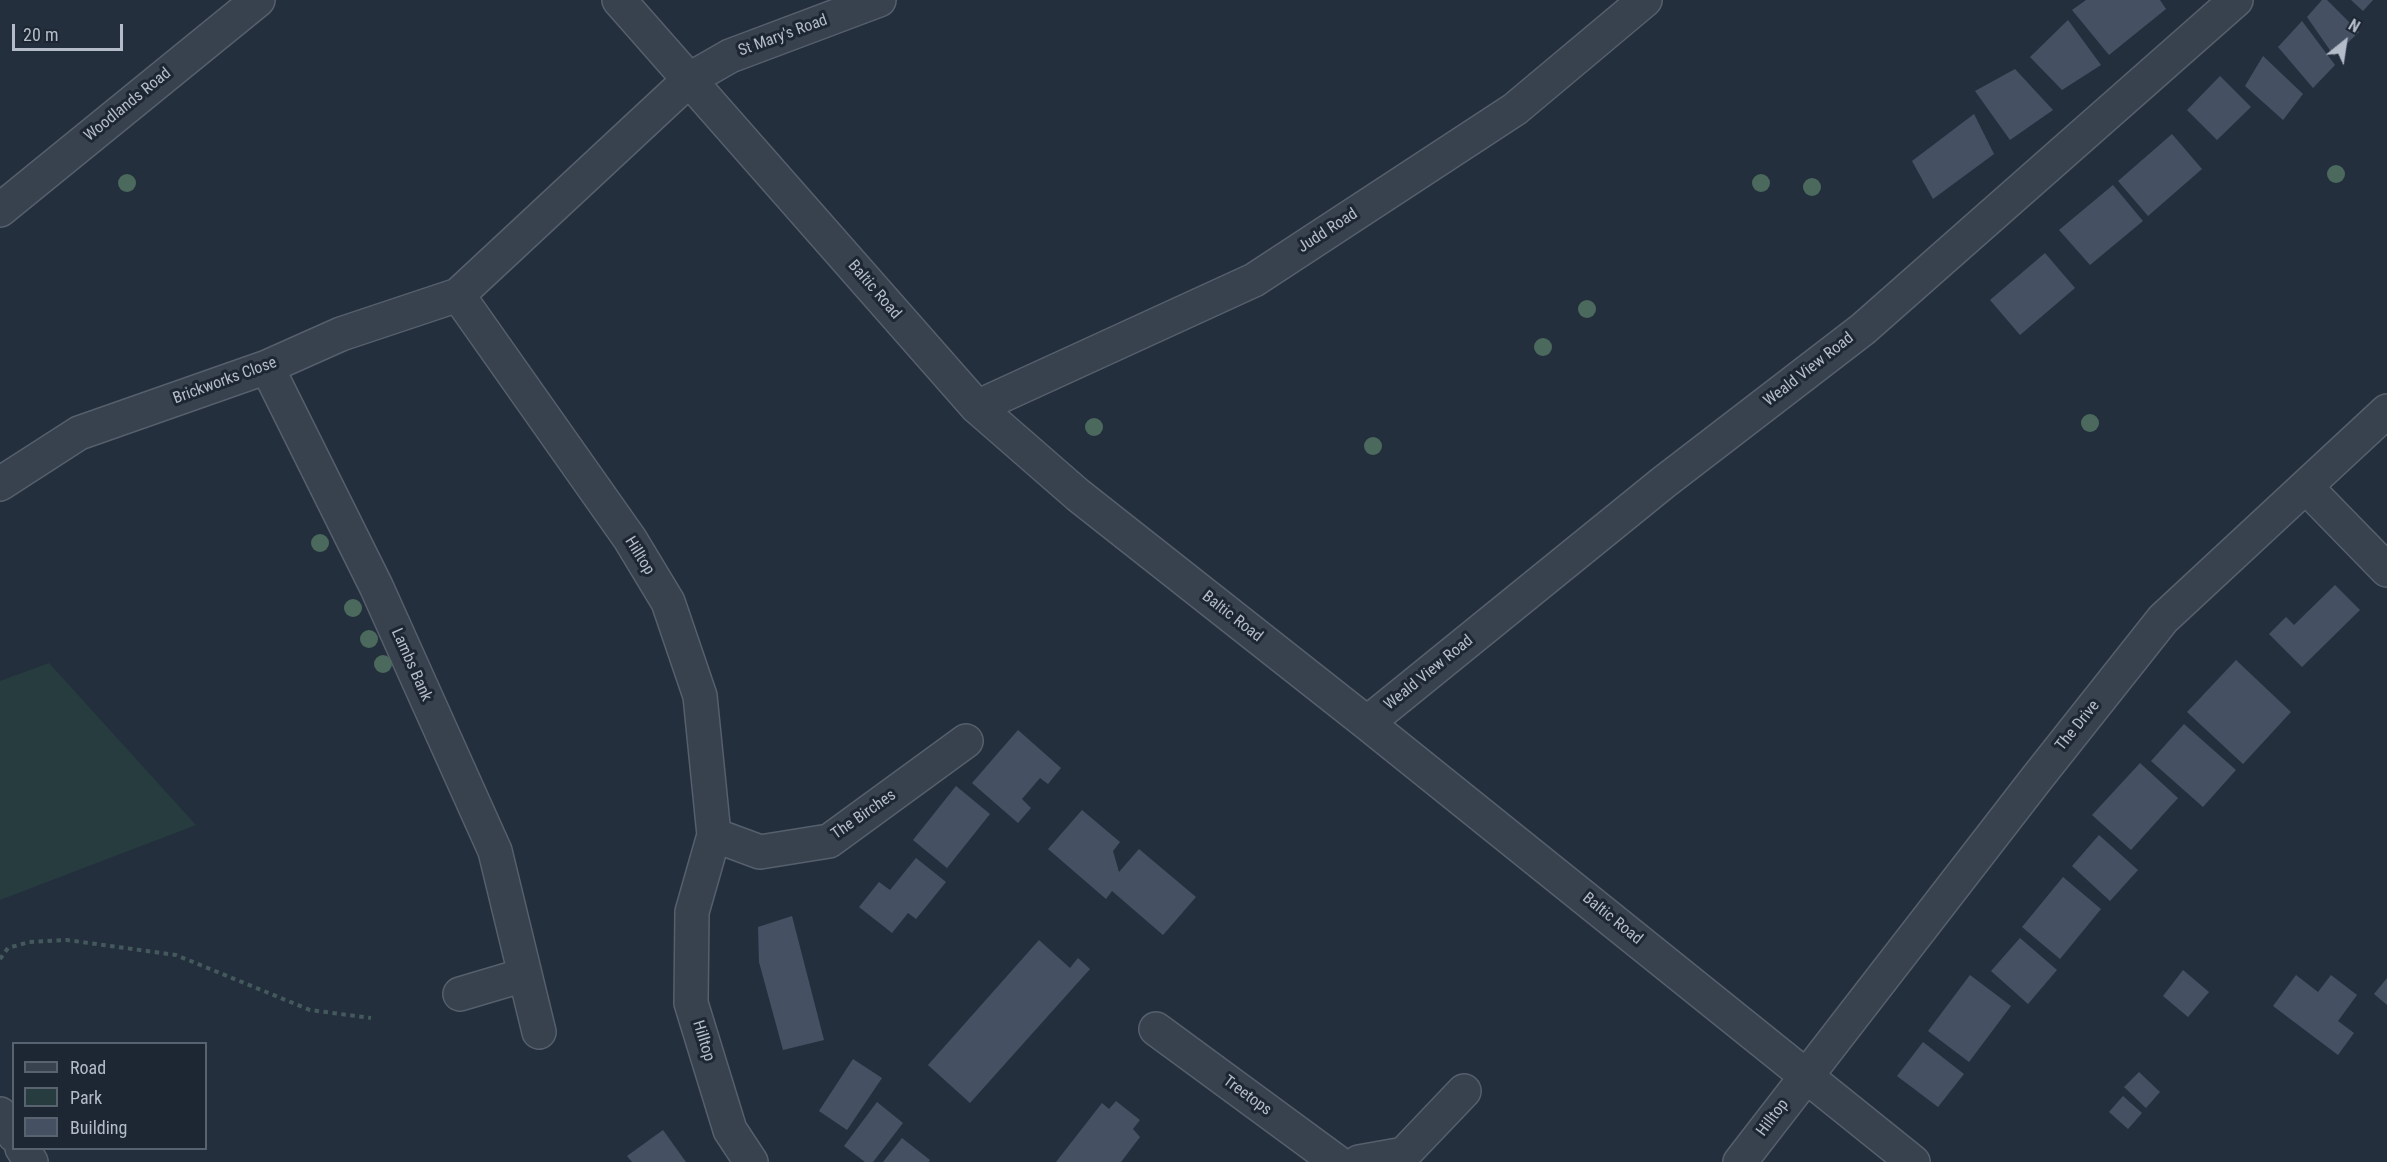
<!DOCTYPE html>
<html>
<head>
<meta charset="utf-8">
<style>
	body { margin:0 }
	#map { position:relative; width:2387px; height:1162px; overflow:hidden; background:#242f3e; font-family:"Roboto Condensed",sans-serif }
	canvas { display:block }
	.legend { position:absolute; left:12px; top:1042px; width:195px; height:108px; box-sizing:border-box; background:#1d2633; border:2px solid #59626f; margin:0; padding:8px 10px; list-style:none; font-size:18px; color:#b4bcc9 }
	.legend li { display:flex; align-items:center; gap:12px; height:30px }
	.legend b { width:30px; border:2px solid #59626f }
	.north { position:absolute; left:2315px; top:12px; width:60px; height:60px; -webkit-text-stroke:4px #1d2633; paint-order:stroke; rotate:30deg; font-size:16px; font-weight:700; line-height:24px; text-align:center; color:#b4bcc9 }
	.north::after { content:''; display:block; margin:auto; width:21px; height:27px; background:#b4bcc9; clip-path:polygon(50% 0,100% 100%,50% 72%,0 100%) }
	.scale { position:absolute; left:12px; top:24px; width:111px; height:27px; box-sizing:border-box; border:3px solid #b4bcc9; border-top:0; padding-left:8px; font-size:18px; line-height:21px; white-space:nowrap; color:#b4bcc9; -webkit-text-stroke:4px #1d2633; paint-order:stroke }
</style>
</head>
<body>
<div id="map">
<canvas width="2387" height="1162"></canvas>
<ul class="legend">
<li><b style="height:8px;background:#38414e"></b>Road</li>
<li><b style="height:16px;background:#263c3f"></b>Park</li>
<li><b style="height:16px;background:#455162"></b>Building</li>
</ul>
<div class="north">N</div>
<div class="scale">20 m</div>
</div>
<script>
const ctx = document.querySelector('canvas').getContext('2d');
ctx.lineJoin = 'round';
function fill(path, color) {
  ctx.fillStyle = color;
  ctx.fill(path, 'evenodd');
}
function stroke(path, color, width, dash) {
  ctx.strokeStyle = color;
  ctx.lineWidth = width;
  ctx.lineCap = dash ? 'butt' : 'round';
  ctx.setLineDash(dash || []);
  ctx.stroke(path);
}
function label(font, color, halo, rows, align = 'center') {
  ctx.font = font + ' "Roboto Condensed",sans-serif';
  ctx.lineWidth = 6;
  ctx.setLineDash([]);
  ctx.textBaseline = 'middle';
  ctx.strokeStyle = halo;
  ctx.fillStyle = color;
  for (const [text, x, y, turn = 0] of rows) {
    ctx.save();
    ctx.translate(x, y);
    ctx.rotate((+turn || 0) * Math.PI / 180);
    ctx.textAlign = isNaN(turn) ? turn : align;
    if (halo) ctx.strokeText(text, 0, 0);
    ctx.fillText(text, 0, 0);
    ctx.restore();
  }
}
const green = new Path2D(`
	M49,663L196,825L0,900V681Z`);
const building = new Path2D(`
	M2086,0H2160L2166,9L2109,55L2072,10Z
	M2322,0H2327L2359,32L2334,56L2307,17Z
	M2351,0H2373L2363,11Z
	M2068,20L2101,65L2062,90L2030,57Z
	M2302,21L2335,65L2313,88L2278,47Z
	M2263,56L2303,94L2283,120L2245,86Z
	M2015,69L2053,110L2010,140L1975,91Z
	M2220,76L2251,107L2217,140L2187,110Z
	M1974,114L1994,154L1933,199L1912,161Z
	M2172,134L2202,169L2148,216L2118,181Z
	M2113,185L2143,221L2090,265L2059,230Z
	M2045,253L2075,288L2020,335L1990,300Z
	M2335,585L2360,610L2302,667L2269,634L2286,617L2294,625Z
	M2236,660L2291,712L2243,764L2187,712Z
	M2184,724L2236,770L2203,807L2151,761Z
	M1018,730L1061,768L1048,784L1040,778L1022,799L1031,808L1018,823L972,783Z
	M2140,763L2178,798L2131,850L2092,815Z
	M956,786L990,814L947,868L913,840Z
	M1082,810L1120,842L1113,851L1119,872L1139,849L1196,897L1163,935L1112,891L1106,899L1048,849Z
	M2099,835L2138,870L2110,901L2072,866Z
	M916,858L946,882L916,919L908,913L892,933L859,907L879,882L890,890Z
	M2063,877L2101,909L2060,959L2022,927Z
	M792,916L824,1040L783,1050L759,962L758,927Z
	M2020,938L2057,970L2028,1004L1991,971Z
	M1039,940L1070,968L1078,958L1090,969L970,1103L928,1065Z
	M2183,970L2209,992L2188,1017L2163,996Z
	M1970,975L2011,1006L1969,1062L1928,1031Z
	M2296,975L2318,992L2331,975L2357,995L2338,1021L2354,1033L2338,1055L2273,1006Z
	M2387,978V1005L2374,994Z
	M1923,1042L1964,1074L1938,1107L1897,1076Z
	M853,1059L882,1078L847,1130L819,1111Z
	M2139,1072L2160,1092L2146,1108L2124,1087Z
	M2123,1096L2142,1113L2128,1129L2109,1112Z
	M1116,1101L1140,1120L1133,1129L1140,1137L1121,1162H1056L1102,1103L1109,1109Z
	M877,1102L903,1123L873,1162H865L844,1146Z
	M663,1130L686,1162H632L627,1156Z
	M902,1138L930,1160L929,1162H883Z`);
const path = new Path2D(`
	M0,959L8,948L29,942L67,940L176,955L310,1010L371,1018`);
const minor = new Path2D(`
	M619,0L977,407L1078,495L1367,723L1913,1162
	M0,210L258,0
	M267,367L376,586L495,851L539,1032
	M977,407L1254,280L1515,109L1645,0
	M0,484L79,433L267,367L341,334L458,295
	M2306,487L2387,570
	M1367,723L1664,482L1863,329L2236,0
	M714,835L760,852L829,841L966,741
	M460,994L524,975
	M1156,1029L1337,1162
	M0,1114L14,1135
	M22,1148L31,1162
	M751,1162L730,1130L691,1003L692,912L714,835L700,696L668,602L630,539L458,295L690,79L730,56L879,0
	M1359,1162L1404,1154L1464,1091
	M1740,1162L2037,778L2163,619L2387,411`);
const trees = [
	[2336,174],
	[127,183],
	[1761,183],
	[1812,187],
	[1587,309],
	[1543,347],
	[2090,423],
	[1094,427],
	[1373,446],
	[320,543],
	[353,608],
	[369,639],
	[383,664]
];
const streetNames = [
	["St Mary's Road",783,36,-20],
	["Woodlands Road",128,105,-39],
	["Judd Road",1328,231,-33],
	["Baltic Road",874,290,49],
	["Weald View Road",1809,370,-38],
	["Brickworks Close",225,381,-20],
	["Hilltop",639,556,58],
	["Baltic Road",1232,617,38],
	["Lambs Bank",411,665,66],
	["Weald View Road",1429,673,-39],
	["The Drive",2078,726,-51],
	["The Birches",864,815,-35],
	["Baltic Road",1612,919,39],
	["Hilltop",703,1041,73],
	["Treetops",1247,1096,36],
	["Hilltop",1773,1118,-53]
];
fill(green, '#263c3f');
fill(building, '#455162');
stroke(minor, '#565f6c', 36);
stroke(path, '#44595c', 4, [4.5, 4.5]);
stroke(minor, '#38414e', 33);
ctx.fillStyle = '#4b6a5d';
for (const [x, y] of trees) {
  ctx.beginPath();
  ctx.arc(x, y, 9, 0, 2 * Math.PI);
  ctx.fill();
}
label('16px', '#b4bcc9', '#1d2633', streetNames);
</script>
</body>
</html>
